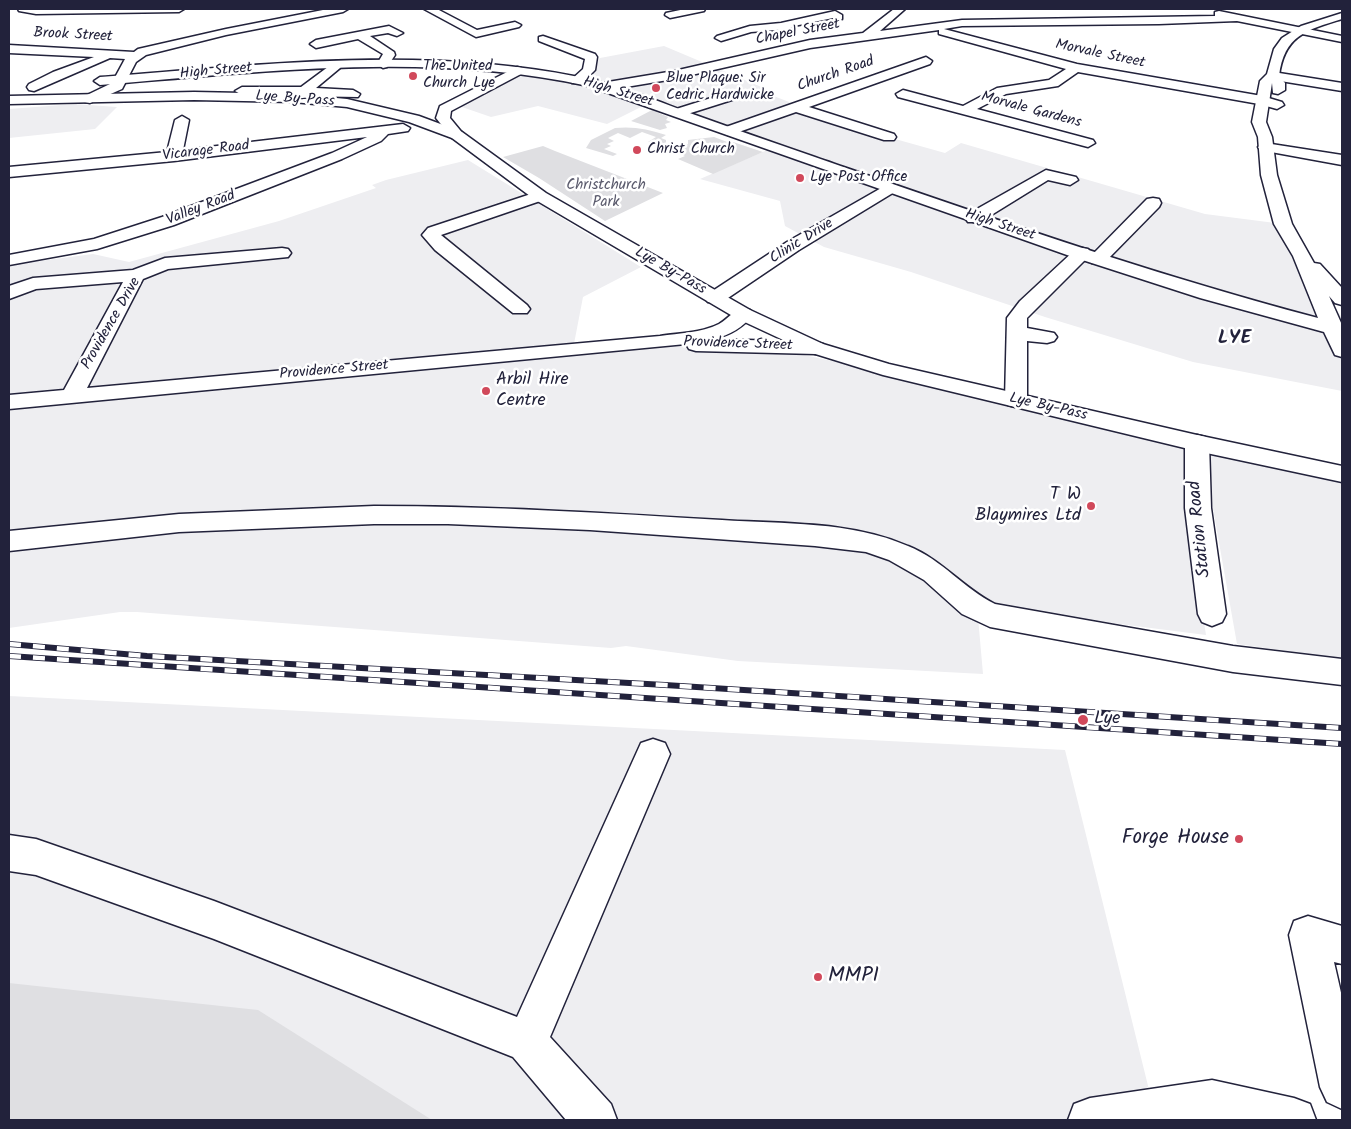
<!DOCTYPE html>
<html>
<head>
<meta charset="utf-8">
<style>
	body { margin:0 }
	#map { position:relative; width:1351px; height:1129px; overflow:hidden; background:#fff; font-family:Kalam,sans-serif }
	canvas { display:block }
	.frame { position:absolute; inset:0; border:10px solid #22223b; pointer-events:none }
</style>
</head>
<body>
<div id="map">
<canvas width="1351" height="1129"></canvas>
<div class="frame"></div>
</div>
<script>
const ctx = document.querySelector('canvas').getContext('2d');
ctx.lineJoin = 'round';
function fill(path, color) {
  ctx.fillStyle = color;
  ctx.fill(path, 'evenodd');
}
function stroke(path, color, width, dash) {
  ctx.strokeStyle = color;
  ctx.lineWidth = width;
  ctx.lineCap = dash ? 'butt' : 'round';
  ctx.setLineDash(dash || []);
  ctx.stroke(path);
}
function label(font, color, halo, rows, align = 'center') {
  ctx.font = font + ' Kalam,sans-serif';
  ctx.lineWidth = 5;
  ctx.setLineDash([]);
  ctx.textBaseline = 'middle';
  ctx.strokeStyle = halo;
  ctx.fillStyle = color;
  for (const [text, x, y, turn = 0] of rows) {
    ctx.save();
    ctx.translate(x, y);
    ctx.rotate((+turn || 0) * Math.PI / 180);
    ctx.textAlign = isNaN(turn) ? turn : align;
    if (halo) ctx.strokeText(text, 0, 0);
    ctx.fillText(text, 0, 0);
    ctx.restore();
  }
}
const built = new Path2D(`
	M664,46L771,91L766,93L856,128L945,153L961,143L1205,214L1283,224L1342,318V391L1193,362L1045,317L911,272L824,247L785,226L780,201L700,179L772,148L651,102L607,124L538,106L491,117L459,106L517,71L577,80L600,58Z
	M75,104L117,107L95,129L9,138V109Z
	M468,160L641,267L583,297L573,349L676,341L799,354L919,379L1186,447L1342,480V659L1237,644L1212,503L1185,497L1206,635L977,606L983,674L738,661L626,646L611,648L137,612H120L9,628V265L93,254L129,262L279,221L376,188L372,185L386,180Z
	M9,696L1065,750L1154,1110L1239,1108L1288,1120H9Z`);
const green = new Path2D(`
	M652,110L668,117L666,120L671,122L665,124L667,128L660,130L631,121Z
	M615,128C632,126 649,129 666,135L661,138L666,140V144L660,146L648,142L656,137L642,132L630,138L618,133L608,138L614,141L607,144L611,146L604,149L617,154L613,156L586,148L591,140Z
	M714,137L730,143L733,142L763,152L713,174L678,159L685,156L679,153L678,146L688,144V140Z
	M543,146L555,151L663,193L605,221L539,178L503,157Z
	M9,983L258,1010L432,1120H9Z`);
const minor = new Path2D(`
	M18,9H184L179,12L36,14L19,11Z
	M328,9H348L343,12L226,35L146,55L136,62L122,89L90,103L85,102L83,99L85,96L112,83L125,59L110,58L34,91L29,90L27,87L29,84L53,72L94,57L9,53V45L134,52L138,49L226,29Z
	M424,9H437L477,30L515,22L521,25L519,27L476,37Z
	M685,9H705L704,11L670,18L665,15L666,13Z
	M894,9H905L880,31L962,20L1215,16V12L1219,11L1342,36V42L1237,21L1159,24L962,26L944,29L1077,64L1262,96L1282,102L1284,105L1277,109L1259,104L1078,72L1058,86L1006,94L977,109L1093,140L1095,143L1088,147L898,97L896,94L903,90L963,106L997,88L1049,80L1066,69L939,34V30L810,48L674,79L602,91L595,87L602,83L674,71L810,40L863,33Z
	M835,11L842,15V19L833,18L794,26L788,29L751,32L721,41L715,38L717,36L750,26L781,23Z
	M389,26L403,33L397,36L388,33L370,36L394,52L395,55L387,67L383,68L377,64L383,54L358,39L316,48L310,44L316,40Z
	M543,36L595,54L597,57L595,70L582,83H572L571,80L583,69L585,59L539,41V37Z
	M926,57L932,61L930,64L809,107L894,134L896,137L894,140H884L796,112L733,134L728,135L721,131L723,128Z
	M336,61L342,65L340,68L316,88L353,90L360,94L358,97L242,95L235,91L242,87H301Z
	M517,67L521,68L523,71L521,74L451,111L450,118L464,135L457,139L452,138L436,118L440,106Z
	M1273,72L1342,83V91L1268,79L1267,76Z
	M730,92L737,96L735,99L678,117L671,113L673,110Z
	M182,116L189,120L183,150L403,124L410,128L408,131L388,134L381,141L342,159L174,225L97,249L9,265V255L94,239L162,217L332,153L367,137L174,161L9,177V167L167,152L175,120Z
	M1265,143L1342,155V165L1260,150L1258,147Z
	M1046,170L1076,177L1078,180L1070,185L1048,180L980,222H968L965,218L968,214Z
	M890,183L898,188L896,191L799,250L722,302H708L705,298L708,294L787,242Z
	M540,191L548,196L546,199L441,235L527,305L530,309L527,313H513L435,250L422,235L428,228Z
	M1153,198L1159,199L1161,203L1159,207L1104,263H1092L1089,259L1092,255L1147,199Z
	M282,248L288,249L291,253L288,257L168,269L143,279L87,388L660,336C679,333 701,333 719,324C731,317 735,306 750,310L753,314C743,328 730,335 713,339L816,342L823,344L826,348L823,352L816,354L696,351L689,349L686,344L9,409V395L64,390L123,282L36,289L9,299V286L33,278L133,270L165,258Z
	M1082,248L1088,249L1091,253L1088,257L1027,318V328L1054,333L1057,337L1054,341L1047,343L1027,341V400L1024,405L1016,407L1008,405L1005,400L1007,318L1020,301L1076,249Z
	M1197,435L1205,437L1209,443L1211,508L1226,614L1222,622L1212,626L1202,622L1198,614L1185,508V443L1189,437Z
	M374,506C490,506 606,513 722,520C783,524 851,521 908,546C943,560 964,589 995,604L1233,646L1342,659V685L1233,672L990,627L962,614L924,580L889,560L866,552L815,546L590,530L448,524H374L179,532L9,551V531L179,514Z
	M653,739L665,743L670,754L550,1037L611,1104L617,1120H566L513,1057L214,939L36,875L9,871V835L36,839L214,901L517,1017L641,743Z
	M1308,916L1342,926V964L1334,962L1342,997V1109L1327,1102L1320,1087L1289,935L1294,921Z
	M1212,1080L1294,1098L1310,1104L1316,1120H1068L1074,1104L1090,1098Z`);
const highway = new Path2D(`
	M1342,13V19C1307,30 1284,35 1279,76L1285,83V90L1278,94L1273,93L1272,83L1266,122L1272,137L1277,175L1292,224L1314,263L1320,264L1342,288V305L1335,303L1329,296L1342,325V357L1335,355L1324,332L1200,298L1067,255L588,86C428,51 261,72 100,85L94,81L100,77C258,65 422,45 579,77C616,84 652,99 687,112C729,127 771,142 812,156C980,214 1147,273 1318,318L1293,256L1274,224L1261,175L1258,137L1252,122L1260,81L1267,74L1274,49L1282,38L1301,26Z
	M194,92L293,94L347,99L419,116L462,132L546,193L750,310L823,344L889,364L1197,435L1342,466V482L1197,451L883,375L809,352L736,318L534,199L452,138L409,122L347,107L293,102L194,100L9,104V96Z`);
const rail = new Path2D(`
	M9,644L147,656L665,685L1342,728
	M9,656L1342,744`);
const markers = [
	[413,76,5,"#d1495b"],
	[656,88,5,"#d1495b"],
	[637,150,5,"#d1495b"],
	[800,178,5,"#d1495b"],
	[486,391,5,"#d1495b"],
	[1091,506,5,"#d1495b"],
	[1083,720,6,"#d1495b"],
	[1239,839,5,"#d1495b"],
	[818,977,5,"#d1495b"]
];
const farStreetnames = [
	["Chapel Street",798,33,-11],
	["Brook Street",73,36,3],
	["Morvale Street",1100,55,12],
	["High Street",216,72,-5],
	["Church Road",836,75,-19],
	["High Street",618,93,17],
	["Lye By-Pass",295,100,4],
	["Morvale Gardens",1031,111,15],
	["Vicarage Road",206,152,-7],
	["Valley Road",201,209,-21],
	["High Street",1000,226,18],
	["Clinic Drive",802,242,-32],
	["Lye By-Pass",670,272,30],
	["Providence Drive",112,324,-60],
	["Providence Street",738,345,2],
	["Providence Street",334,371,-5],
	["Lye By-Pass",1048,408,13]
];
const farPoinames = [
	["The United",423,67],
	["Church Lye",423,84],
	["Blue Plaque: Sir",666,79],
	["Cedric Hardwicke",666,96],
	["Christ Church",647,150],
	["Lye Post Office",810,178]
];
const farParknames = [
	["Christchurch",606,186],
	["Park",606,203]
];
const poiNames = [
	["Arbil Hire",496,381],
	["Centre",496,402],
	["T W",1081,496,"right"],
	["Blaymires Ltd",1081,517,"right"],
	["Lye",1094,720]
];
const streetNames = [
	["Station Road",1201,529,-96]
];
const farDistrictnames = [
	["LYE",1235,340]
];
const nearPoinames = [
	["Forge House",1229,839],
	["MMPI",828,977,"left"]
];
fill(built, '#eeeef1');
fill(green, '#dfdfe2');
stroke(minor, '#22223b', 3);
stroke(highway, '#22223b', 3);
fill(minor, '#fff');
fill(highway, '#fff');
stroke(rail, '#22223b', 6);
stroke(rail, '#fff', 4.5, [12]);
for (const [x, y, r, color] of markers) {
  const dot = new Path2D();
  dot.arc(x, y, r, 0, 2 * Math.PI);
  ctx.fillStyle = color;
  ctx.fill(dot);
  stroke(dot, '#fff', 2);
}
label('15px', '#22223b', '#fff', farStreetnames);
label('15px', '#22223b', '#fff', farPoinames, 'left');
label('15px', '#5b5b6d', '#fff', farParknames);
label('18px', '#22223b', '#fff', poiNames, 'left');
label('18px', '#22223b', '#fff', streetNames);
ctx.letterSpacing = '1px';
label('bold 19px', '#22223b', '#fff', farDistrictnames);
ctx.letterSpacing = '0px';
label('21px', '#22223b', '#fff', nearPoinames, 'right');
</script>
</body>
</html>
